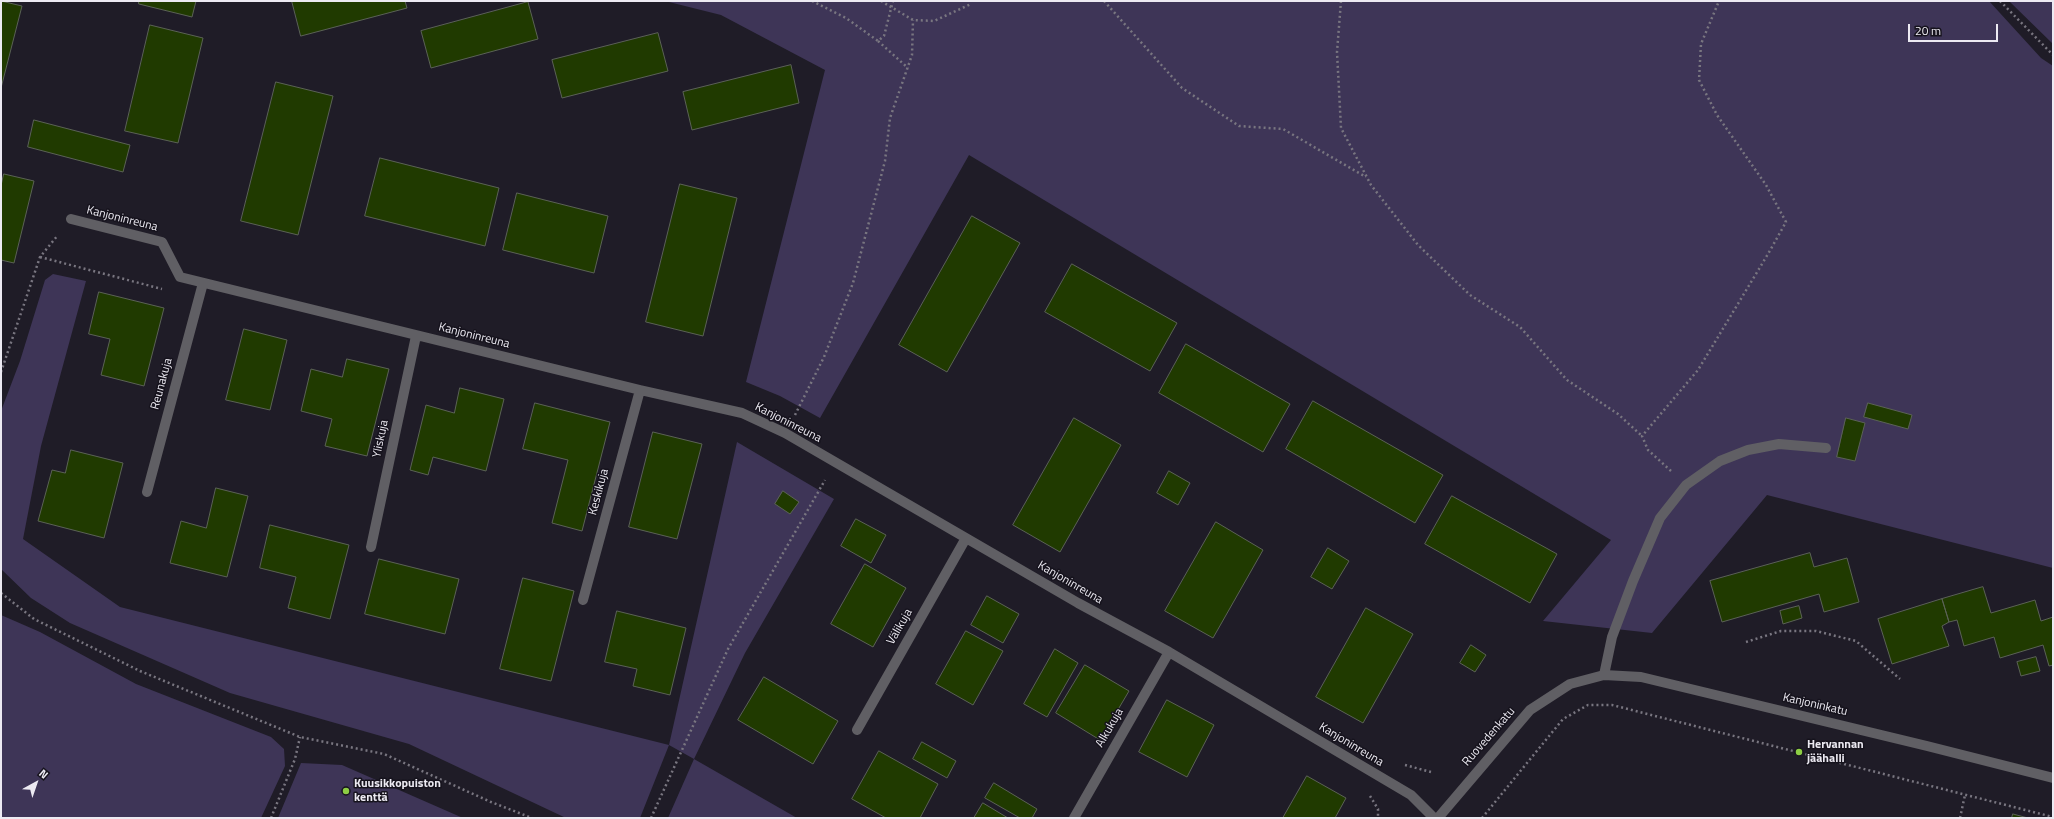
<!DOCTYPE html>
<html>
<head>
<meta charset="utf-8">
<style>
	body { margin:0 }
	#map { position:relative; width:2054px; height:819px; overflow:hidden; background:#1f1c27; font-family:"Titillium Web",sans-serif }
	canvas { display:block }
	.frame { position:absolute; inset:0; border:2px solid #eceaf2; pointer-events:none }
	.north { position:absolute; left:16px; top:763px; width:40px; height:40px; -webkit-text-stroke:3px #16131d; paint-order:stroke; rotate:40deg; font-size:11px; font-weight:700; line-height:16px; text-align:center; color:#eceaf2 }
	.north::after { content:''; display:block; margin:auto; width:14px; height:18px; background:#eceaf2; clip-path:polygon(50% 0,100% 100%,50% 72%,0 100%) }
	.scale { position:absolute; left:1908px; top:24px; width:90px; height:18px; box-sizing:border-box; border:2px solid #eceaf2; border-top:0; padding-left:5px; font-size:12px; line-height:14px; white-space:nowrap; color:#eceaf2; -webkit-text-stroke:3px #16131d; paint-order:stroke }
</style>
</head>
<body>
<div id="map">
<canvas width="2054" height="819"></canvas>
<div class="frame"></div>
<div class="north">N</div>
<div class="scale">20 m</div>
</div>
<script>
const ctx = document.querySelector('canvas').getContext('2d');
ctx.lineJoin = 'round';
function fill(path, color) {
  ctx.fillStyle = color;
  ctx.fill(path, 'evenodd');
}
function stroke(path, color, width, dash) {
  ctx.strokeStyle = color;
  ctx.lineWidth = width;
  ctx.lineCap = dash ? 'butt' : 'round';
  ctx.setLineDash(dash || []);
  ctx.stroke(path);
}
function label(font, color, halo, rows, align = 'center') {
  ctx.font = font + ' "Titillium Web",sans-serif';
  ctx.lineWidth = 3;
  ctx.setLineDash([]);
  ctx.textBaseline = 'middle';
  ctx.strokeStyle = halo;
  ctx.fillStyle = color;
  for (const [text, x, y, turn = 0] of rows) {
    ctx.save();
    ctx.translate(x, y);
    ctx.rotate((+turn || 0) * Math.PI / 180);
    ctx.textAlign = isNaN(turn) ? turn : align;
    if (halo) ctx.strokeText(text, 0, 0);
    ctx.fillText(text, 0, 0);
    ctx.restore();
  }
}
const green = new Path2D(`
	M665,1H1989L2041,58L2053,66V568L1767,495L1652,633L1543,621L1611,540L969,155L820,418L780,396L746,382L825,70L721,15Z
	M2009,1H2053V44L2010,2Z
	M53,274L86,281L41,446L23,539L120,607L669,745L737,442L834,499L745,653L694,759L797,818H668L694,759L669,745L640,818H566L409,744L230,693L70,623L31,598L1,569V411L20,361L45,280Z
	M1,615L40,632L136,684L271,737L284,749L285,766L261,818H1Z
	M301,763L342,765L463,818H278Z`);
const building = new Path2D(`
	M1,1L22,6L1,88Z
	M139,1H196L192,17L139,4Z
	M292,1H405L407,8L301,36Z
	M528,2L538,39L431,68L421,31Z
	M150,25L203,38L178,143L125,131Z
	M658,33L668,71L562,98L552,60Z
	M791,65L799,103L692,130L683,92Z
	M276,82L333,96L298,235L241,221Z
	M34,120L130,145L123,172L28,147Z
	M380,158L499,188L485,246L365,216Z
	M4,174L34,181L14,263L1,260V186Z
	M680,184L737,198L703,336L646,322Z
	M517,193L608,216L594,273L503,250Z
	M972,216L1020,243L947,372L899,345Z
	M1072,264L1177,323L1150,371L1045,312Z
	M99,292L164,308L144,386L101,375L110,339L89,334Z
	M244,329L287,340L270,410L226,400Z
	M1186,344L1290,404L1263,452L1159,393Z
	M347,359L389,369L367,456L325,446L332,419L301,411L311,369L342,377Z
	M460,388L504,399L486,471L433,457L428,475L410,470L426,405L454,413Z
	M1313,401L1443,475L1415,523L1286,449Z
	M535,403L610,422L582,531L552,523L568,460L523,449Z
	M1868,403L1912,415L1908,429L1864,417Z
	M1074,418L1121,445L1060,552L1013,525Z
	M1846,418L1865,423L1855,461L1837,457Z
	M653,432L702,444L677,539L629,527Z
	M71,450L123,463L104,538L38,521L52,470L65,473Z
	M1169,471L1190,483L1178,505L1157,493Z
	M216,488L248,496L227,577L170,563L181,521L206,528Z
	M783,491L799,502L790,514L775,504Z
	M1452,496L1557,554L1530,603L1425,544Z
	M856,519L886,535L871,563L841,546Z
	M1216,522L1263,550L1213,638L1165,611Z
	M270,525L349,545L330,619L288,608L296,577L260,568Z
	M1328,548L1349,561L1332,589L1311,577Z
	M1810,553L1814,567L1847,558L1859,602L1824,612L1819,594L1722,622L1710,581Z
	M379,559L459,579L445,634L365,614Z
	M865,564L906,588L873,647L831,624Z
	M523,578L574,591L551,681L500,669Z
	M1983,587L1991,613L2035,600L2041,621L2053,617V665L2049,666L2043,645L2000,658L1994,637L1964,646L1957,620L1949,622L1942,599Z
	M987,596L1019,614L1003,643L971,625Z
	M1942,599L1949,622L1942,626L1949,646L1892,664L1878,619Z
	M1799,606L1802,618L1783,624L1780,611Z
	M1366,608L1413,634L1363,723L1316,697Z
	M617,611L686,628L670,695L633,686L637,669L605,662Z
	M966,631L1003,651L973,705L936,684Z
	M1471,645L1486,655L1475,672L1460,663Z
	M1055,649L1078,663L1047,717L1024,704Z
	M2036,657L2040,671L2021,676L2017,662Z
	M1085,665L1129,691L1100,740L1056,713Z
	M764,677L838,721L813,764L738,720Z
	M1167,700L1214,725L1187,777L1139,752Z
	M922,742L956,761L947,778L913,759Z
	M879,751L938,784L920,818H886L852,799Z
	M1307,776L1346,798L1335,818H1283Z
	M994,783L1037,809L1032,818H1020L985,798Z
	M983,803L1008,818H974Z
	M2013,814L2028,818H2012Z`);
const path = new Path2D(`
	M812,1L846,18L878,41L884,36L893,1
	M881,1L913,20L934,21L971,4
	M1104,1L1182,88L1239,126L1283,129L1366,177
	M1341,1L1337,52L1341,128L1371,185L1418,245L1470,295L1520,327L1567,380L1618,414L1642,436
	M2000,1L2053,55
	M878,41L908,68
	M40,257L162,289
	M1,372L40,257L58,235
	M795,415L824,357L853,283L885,161L890,118L912,55L913,20
	M1671,471L1648,450L1642,436L1698,370L1768,254L1786,222L1766,185L1717,115L1699,80L1701,44L1719,1
	M1,593L34,619L140,671L300,737L384,754L491,802L532,818
	M1746,642L1781,631H1816L1856,641L1900,679
	M1405,765L1431,772
	M1370,796L1378,809V818
	M271,818L295,759L300,737
	M651,818L728,649L825,480
	M1482,818L1563,719L1588,705H1612L2053,817
	M1960,818L1965,795`);
const service = new Path2D(`
	M1604,675L1612,637L1633,581L1660,518L1686,485L1720,461L1748,450L1779,444L1826,448`);
const minor = new Path2D(`
	M71,219L162,242L180,277L640,390L742,413L785,433L1078,603L1169,652L1411,795L1434,818
	M147,492L203,283
	M371,547L416,336
	M583,600L640,390
	M857,730L966,538
	M1074,818L1169,652
	M1438,818L1530,710L1570,684L1604,675L1641,677L1927,746L2053,778`);
const markers = [
	[1799,752,4,"#8dce44"],
	[346,791,4,"#8dce44"]
];
const streetNames = [
	["Kanjoninreuna",122,219,14],
	["Kanjoninreuna",474,336,14],
	["Reunakuja",162,384,-75],
	["Kanjoninreuna",788,423,27],
	["Yliskuja",381,439,-78],
	["Keskikuja",599,492,-75],
	["Kanjoninreuna",1070,583,30],
	["Välikuja",900,627,-60],
	["Kanjoninkatu",1815,705,13],
	["Alkukuja",1110,728,-60],
	["Ruovedenkatu",1489,737,-49],
	["Kanjoninreuna",1351,745,31]
];
const poiNames = [
	["Hervannan",1807,745],
	["jäähalli",1807,759],
	["Kuusikkopuiston",354,784],
	["kenttä",354,798]
];
fill(green, '#3e3557');
fill(building, '#203a00');
stroke(building, '#5b6256', 1);
stroke(path, '#797680', 2.5, [2, 3]);
stroke(service, '#605f64', 10);
stroke(minor, '#605f64', 10);
for (const [x, y, r, color] of markers) {
  const dot = new Path2D();
  dot.arc(x, y, r, 0, 2 * Math.PI);
  ctx.fillStyle = color;
  ctx.fill(dot);
  stroke(dot, '#16131d', 1.5);
}
label('12px', '#eceaf2', '#16131d', streetNames);
label('bold 12px', '#eceaf2', '#16131d', poiNames, 'left');
</script>
</body>
</html>
